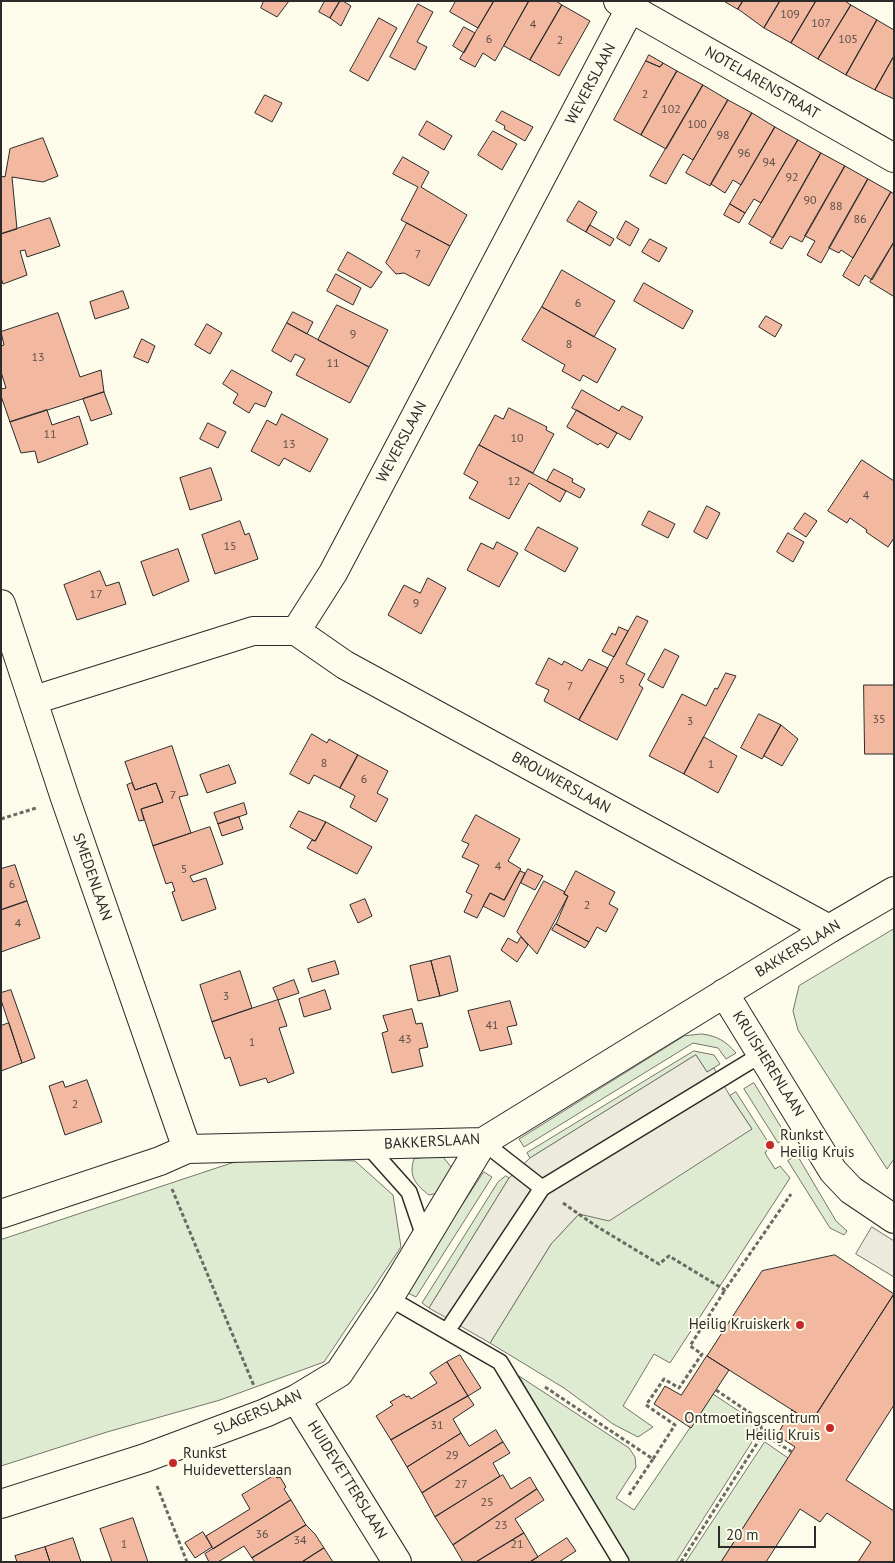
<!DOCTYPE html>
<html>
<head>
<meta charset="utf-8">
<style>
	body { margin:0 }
	#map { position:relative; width:895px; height:1563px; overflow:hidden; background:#fdfbea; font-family:"PT Sans",sans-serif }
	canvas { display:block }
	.frame { position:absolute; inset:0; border:2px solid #2b2b2b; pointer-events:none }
	.scale { position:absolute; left:718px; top:1526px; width:98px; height:22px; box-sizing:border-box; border:2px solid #2b2b2b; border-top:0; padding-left:6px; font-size:15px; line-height:18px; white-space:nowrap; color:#2b2b2b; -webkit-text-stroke:4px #fdfbea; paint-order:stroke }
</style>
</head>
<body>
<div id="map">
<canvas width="895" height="1563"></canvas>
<div class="frame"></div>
<div class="scale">20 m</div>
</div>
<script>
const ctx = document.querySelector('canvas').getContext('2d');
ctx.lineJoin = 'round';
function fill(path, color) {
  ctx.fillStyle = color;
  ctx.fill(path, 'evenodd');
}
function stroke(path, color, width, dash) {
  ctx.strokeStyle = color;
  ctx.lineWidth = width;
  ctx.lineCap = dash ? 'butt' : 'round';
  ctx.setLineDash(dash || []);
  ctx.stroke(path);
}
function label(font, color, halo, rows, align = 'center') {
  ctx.font = font + ' "PT Sans",sans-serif';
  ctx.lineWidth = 4;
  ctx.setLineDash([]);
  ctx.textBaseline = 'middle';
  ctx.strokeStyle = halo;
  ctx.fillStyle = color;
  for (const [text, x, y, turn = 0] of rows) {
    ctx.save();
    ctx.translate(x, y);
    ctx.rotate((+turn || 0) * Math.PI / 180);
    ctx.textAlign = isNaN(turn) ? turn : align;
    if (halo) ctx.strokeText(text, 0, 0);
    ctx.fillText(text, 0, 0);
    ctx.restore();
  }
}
const green = new Path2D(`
	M894,929V1159L887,1169L798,1030L793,1011L799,986Z
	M702,1034C717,1036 726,1041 736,1053L726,1059L718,1048L693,1043L524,1147L519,1139L684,1036Z
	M694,1051L714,1055L720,1064L707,1072L696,1055L530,1158L527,1153Z
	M754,1083L787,1137L778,1143L744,1089Z
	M736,1092L770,1145L765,1153L775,1169L780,1166L790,1178L670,1363L654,1354L623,1406L653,1427L638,1437L613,1424L564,1388L490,1343L551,1244L579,1214L752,1129L730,1096Z
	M797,1155L836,1221L847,1231L844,1235L830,1228L788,1161Z
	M250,1157L355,1161L393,1195L401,1247L324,1362L220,1400L107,1432L1,1466V1240Z
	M429,1157H443L452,1168L438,1193L429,1195C416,1185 408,1176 414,1159Z
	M484,1172L492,1177L416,1297L406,1292Z
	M506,1176L509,1178L429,1308L422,1303L498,1182Z
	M519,1376L629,1448L635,1457L636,1467L616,1498L634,1510L713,1394L755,1422L757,1428V1434L676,1562H629Z
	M765,1442L788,1458L721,1562H686Z`);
const parking = new Path2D(`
	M696,1055L707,1072L714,1068L730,1096L752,1129L609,1221L579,1214L551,1244L490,1343L429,1308L509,1178L530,1158Z
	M872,1227L894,1241V1277L856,1254Z`);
const building = new Path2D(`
	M264,1H289L277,17L261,8Z
	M325,1H340L330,18L319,12Z
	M340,1H343L351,6L341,26L330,18Z
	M456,1H494L478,28L450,12Z
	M494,1H529L495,61L483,53L475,67L460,59Z
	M529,1H556L562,5L530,60L504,46Z
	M724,1H743L738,9Z
	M743,1H780L764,28L738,9Z
	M780,1H816L791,43L764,28Z
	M816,1H845L851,5L818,59L791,43Z
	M418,4L433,12L417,42L427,47L415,70L390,57Z
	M562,5L590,21L559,76L530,60Z
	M851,5L877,20L846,75L818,59Z
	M379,18L397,28L368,81L350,71Z
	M877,20L894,30V56L875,90L846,75Z
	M464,27L475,33L464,53L453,46Z
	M649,55L663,63L660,67L646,61Z
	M894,56V99L875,90Z
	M646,61L660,67L663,63L677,71L641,135L614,120Z
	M677,71L703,85L666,149L641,135Z
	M703,85L728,100L693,160L683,154L666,184L650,176Z
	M265,95L282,103L272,122L255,113Z
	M728,100L752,113L710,186L686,173Z
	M502,111L533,127L525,141L504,129L505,126L496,121Z
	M752,113L775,127L741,185L733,180L725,193L711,184Z
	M427,121L452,136L444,150L419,135Z
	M775,127L798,140L761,203L754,199L745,213L730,204Z
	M493,131L517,144L502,170L478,155Z
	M43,138L58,176L43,182L12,177L17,229L1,234V176L5,177L10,149Z
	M798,140L821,153L773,238L749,224Z
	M821,153L845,166L802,242L790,236L782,249L770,243Z
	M403,157L429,172L421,187L467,215L450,246L401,220L418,187L393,174Z
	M845,166L868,179L821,263L807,255L815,241L805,236Z
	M868,179L891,192L853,258L841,250L839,253L829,248Z
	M891,192L894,194V242L872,280L865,275L859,286L843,276Z
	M579,201L597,212L586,232L567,221Z
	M730,204L745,213L739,223L724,215Z
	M50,218L60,246L27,257L25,250L20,251L27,275L3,284L1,278V234Z
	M626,221L639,229L630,246L617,238Z
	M407,223L450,246L429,286L404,273L396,274L386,263Z
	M590,225L614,239L610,246L586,232Z
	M650,239L667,248L659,262L642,252Z
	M894,242V296H893L870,282Z
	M348,252L382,272L371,288L338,270Z
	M562,270L615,301L594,337L542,307Z
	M336,274L361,288L353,305L327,291Z
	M644,283L693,311L683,329L634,301Z
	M123,291L129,308L95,319L90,302Z
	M337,305L388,330L369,367L318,340Z
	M542,307L616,349L597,383L583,375L580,381L562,371L565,365L522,340Z
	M293,312L313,322L307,334L287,323Z
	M58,313L80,377L101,370L104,392L10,422L1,396V389L6,388L1,372V346L4,345L1,332Z
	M766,316L782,325L775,337L759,327Z
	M287,323L369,367L350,403L296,375L305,359L295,354L291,362L272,351Z
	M207,324L222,333L210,354L195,345Z
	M142,339L155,346L148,363L134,357Z
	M232,370L272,392L265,407L255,403L249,413L233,403L238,394L223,384Z
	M582,390L619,411L622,406L643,417L630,440L572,408Z
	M104,392L112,414L91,421L83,399Z
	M509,408L547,427L546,430L554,434L533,473L479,445L495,415L503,419Z
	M47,410L52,425L79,416L88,444L38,463L35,451L21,453L10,422Z
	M577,410L617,433L608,448L600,443L598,445L567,427Z
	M282,414L328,439L310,472L284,458L279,466L251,451L267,420L276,425Z
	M208,423L226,432L218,448L200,439Z
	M479,445L566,491L560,502L529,483L509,519L469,498L478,482L464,474Z
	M862,460L894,481V538L888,547L866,532L867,530L850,518L847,523L828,511Z
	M211,468L222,500L190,510L180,478Z
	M554,469L573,479L572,482L585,489L580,498L547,481Z
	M707,506L720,513L707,539L694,532Z
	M649,511L675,524L668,538L642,525Z
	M805,513L817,521L806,537L794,529Z
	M240,521L245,535L249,533L258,559L215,574L202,535Z
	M538,527L578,548L565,572L525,550Z
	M788,533L804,542L793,562L777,552Z
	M497,542L518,553L499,587L467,570L481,543L493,549Z
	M178,549L189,581L153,596L141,562Z
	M100,571L106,586L119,582L126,604L77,620L64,585Z
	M428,578L446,588L421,634L388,615L404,585L420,593Z
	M637,616L648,621L626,664L645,674L639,685L643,688L617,740L579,720Z
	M619,627L628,631L614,657L602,651L612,633L615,635Z
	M665,649L679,656L663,688L648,680Z
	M549,658L562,665L564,661L582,671L589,659L608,668L579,720L544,701L549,690L536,684Z
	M726,673L736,676L684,774L649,756L682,694L706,706L715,688L717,689Z
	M864,685H894V754H865Z
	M759,714L781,725L762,759L741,748Z
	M781,725L798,739L782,766L764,756Z
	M312,734L327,743L329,739L358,755L340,788L314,775L309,784L290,774Z
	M704,737L737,756L718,793L684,774Z
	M172,746L188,795L179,797L191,833L153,846L141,809L163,802L156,783L135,790L125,762Z
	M358,755L388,771L377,793L388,799L376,822L350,807L355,796L340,788Z
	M229,765L236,783L207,793L200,775Z
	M132,783L135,790L156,783L163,802L141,809L144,820L139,821L127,785Z
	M244,803L247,814L218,824L214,813Z
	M299,811L326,822L315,841L290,827Z
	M476,815L520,839L508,861L521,869L504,900L490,893L477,918L464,912L472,895L466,892L479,865L462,857L469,844L462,841Z
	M239,817L243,829L222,836L218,824Z
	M326,822L372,847L357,874L307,848L312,840L315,841Z
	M210,827L223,864L190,876L193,882L206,878L216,909L182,921L172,892L175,891L172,882L166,884L153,846Z
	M15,865L27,901L1,910V869Z
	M528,869L543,876L535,890L521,883Z
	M520,871L525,873L504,917L483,906L490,893L504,900Z
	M576,871L615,892L609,904L618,909L606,932L597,927L589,942L556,924L568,896L564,894Z
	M544,881L565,892L564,894L568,896L537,954L517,932Z
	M365,899L372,916L358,923L350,905Z
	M27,901L40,938L1,952V910Z
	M556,924L589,942L585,948L552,930Z
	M521,937L528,945L517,962L501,950L508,938L517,943Z
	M450,956L458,991L440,996L431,961Z
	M335,961L339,974L312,982L308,969Z
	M431,961L440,996L418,1001L410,966Z
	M240,971L252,1008L212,1022L200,985Z
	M294,980L299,993L278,1000L273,988Z
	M11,990L35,1058L22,1063L1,1000V993Z
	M325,990L331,1009L304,1017L299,999Z
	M278,1000L287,1026L279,1028L294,1073L268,1083L266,1078L240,1086L230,1057L225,1059L212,1022Z
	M510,1001L517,1025L507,1027L512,1044L480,1051L468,1011Z
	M412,1009L416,1024L422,1023L428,1047L419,1049L423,1066L392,1073L382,1033L388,1031L383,1016Z
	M9,1023L22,1063L1,1071V1026Z
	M87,1080L102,1122L65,1135L49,1086L63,1081L65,1087Z
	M835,1255L894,1294L811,1422L707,1356L762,1271Z
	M894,1294V1405L846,1480L894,1511V1562H858L871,1542L827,1513L820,1522L800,1509L766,1562H721L795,1447L777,1435L792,1410L811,1422Z
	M460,1355L481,1388L468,1396L447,1362Z
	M707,1356L729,1370L691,1428L654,1404L665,1386L681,1395Z
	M447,1362L468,1396L391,1440L376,1416L393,1405L390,1402L404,1394L406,1397L409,1396L411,1399L437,1383L430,1373Z
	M468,1396L474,1405L453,1419L461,1433L407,1467L391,1440Z
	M496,1430L503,1442L422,1493L407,1467L461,1433L469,1446Z
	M503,1442L510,1453L493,1463L500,1476L435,1517L422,1493Z
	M275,1475L277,1478L280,1477L286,1487L284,1489L291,1500L213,1549L206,1536L250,1509L242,1495Z
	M503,1475L511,1489L530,1477L537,1489L453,1545L435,1517Z
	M537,1489L544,1500L515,1519L524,1533L476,1562H463L453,1545Z
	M291,1500L306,1525L252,1558L244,1546L218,1562H209L205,1554Z
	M133,1518L148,1562H112L100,1529Z
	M306,1525L315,1534L324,1548L302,1562H255L252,1558Z
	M203,1532L212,1547L195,1558L185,1543Z
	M524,1533L538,1557L530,1562H476Z
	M73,1538L81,1562H50L45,1547Z
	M567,1538L576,1551L559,1562H530Z
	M45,1547L50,1562H17L15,1556Z
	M324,1548L333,1562H302Z`);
const path = new Path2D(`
	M1,819L36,808
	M172,1189L254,1386
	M563,1203L596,1226L659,1264L669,1256L725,1290L791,1194
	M545,1387L653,1459L675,1425L646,1405L664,1379L679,1388L702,1354L690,1346L725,1290
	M716,1390L759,1419L763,1434L792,1452
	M157,1486L187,1562
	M629,1495L653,1459
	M681,1562L763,1434`);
const lane = new Path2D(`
	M483,1142L542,1188
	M367,1145L409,1192L425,1239
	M389,1298L500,1362L621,1562
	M447,1331L542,1188L762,1054`);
const street = new Path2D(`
	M618,1L894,158
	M1,604L65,798L187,1149
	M296,631L345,665L829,929
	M34,700L253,631H296L333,573L634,1
	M724,993L833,1171L851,1190L894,1219
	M1,1214L160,1161L187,1149L483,1142L829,929L894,891
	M296,1399L397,1562
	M1,1504L145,1458L265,1413L296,1399L339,1373L389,1298L483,1142`);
const markers = [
	[770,1145,5,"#c62828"],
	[800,1325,5,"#c62828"],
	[830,1428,5,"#c62828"],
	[173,1463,5,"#c62828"]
];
const numberNames = [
	["109",790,15],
	["107",821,24],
	["4",533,25],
	["6",489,40],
	["105",848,40],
	["2",560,41],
	["2",645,95],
	["102",671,110],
	["100",697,125],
	["98",723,136],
	["96",744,154],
	["94",769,163],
	["92",792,178],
	["90",810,201],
	["88",836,207],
	["86",860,220],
	["7",418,255],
	["6",578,304],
	["9",353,335],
	["8",569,345],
	["13",38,358],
	["11",333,364],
	["11",50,435],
	["10",517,439],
	["13",289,445],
	["12",514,482],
	["4",866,496],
	["15",230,547],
	["17",96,595],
	["9",416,604],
	["5",622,680],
	["7",570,687],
	["35",879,720],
	["3",690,722],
	["8",324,764],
	["1",711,765],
	["6",364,780],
	["7",173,796],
	["4",498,867],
	["5",184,870],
	["6",12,885],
	["2",587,906],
	["4",18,924],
	["3",226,997],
	["41",492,1026],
	["43",405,1040],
	["1",252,1043],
	["2",75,1105],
	["31",437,1426],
	["29",452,1456],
	["27",461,1485],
	["25",487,1503],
	["23",501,1526],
	["36",262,1535],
	["34",300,1541],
	["1",124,1545],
	["21",517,1545]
];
const streetNames = [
	["NOTELARENSTRAAT",762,83,30],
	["WEVERSLAAN",591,84,-62],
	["WEVERSLAAN",402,442,-62],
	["BROUWERSLAAN",561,783,29],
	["SMEDENLAAN",92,877,71],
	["BAKKERSLAAN",798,949,-31],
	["KRUISHERENLAAN",768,1064,58],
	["BAKKERSLAAN",432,1142,-3],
	["SLAGERSLAAN",258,1413,-23],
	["HUIDEVETTERSLAAN",347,1480,58]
];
const poiNames = [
	["Runkst",780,1136],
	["Heilig Kruis",780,1153],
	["Heilig Kruiskerk",790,1325,"right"],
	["Ontmoetingscentrum",820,1419,"right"],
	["Heilig Kruis",820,1436,"right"],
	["Runkst",183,1454],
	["Huidevetterslaan",183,1471]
];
fill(green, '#deebd1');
stroke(green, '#74746e', 1);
fill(parking, '#eceadb');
stroke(parking, '#74746e', 1);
fill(building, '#f2b8a0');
stroke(building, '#2b2b2b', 1);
stroke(lane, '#2b2b2b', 18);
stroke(street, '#2b2b2b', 30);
stroke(path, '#6a6964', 3, [4, 2.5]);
stroke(lane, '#fdfbea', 15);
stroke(street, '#fdfbea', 28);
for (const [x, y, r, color] of markers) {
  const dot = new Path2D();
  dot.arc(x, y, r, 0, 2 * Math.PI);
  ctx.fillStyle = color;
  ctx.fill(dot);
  stroke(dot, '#fdfbea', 2);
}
label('12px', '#5d4e48', null, numberNames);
label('15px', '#2b2b2b', '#fdfbea', streetNames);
label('15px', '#2b2b2b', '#fdfbea', poiNames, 'left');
</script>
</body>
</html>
